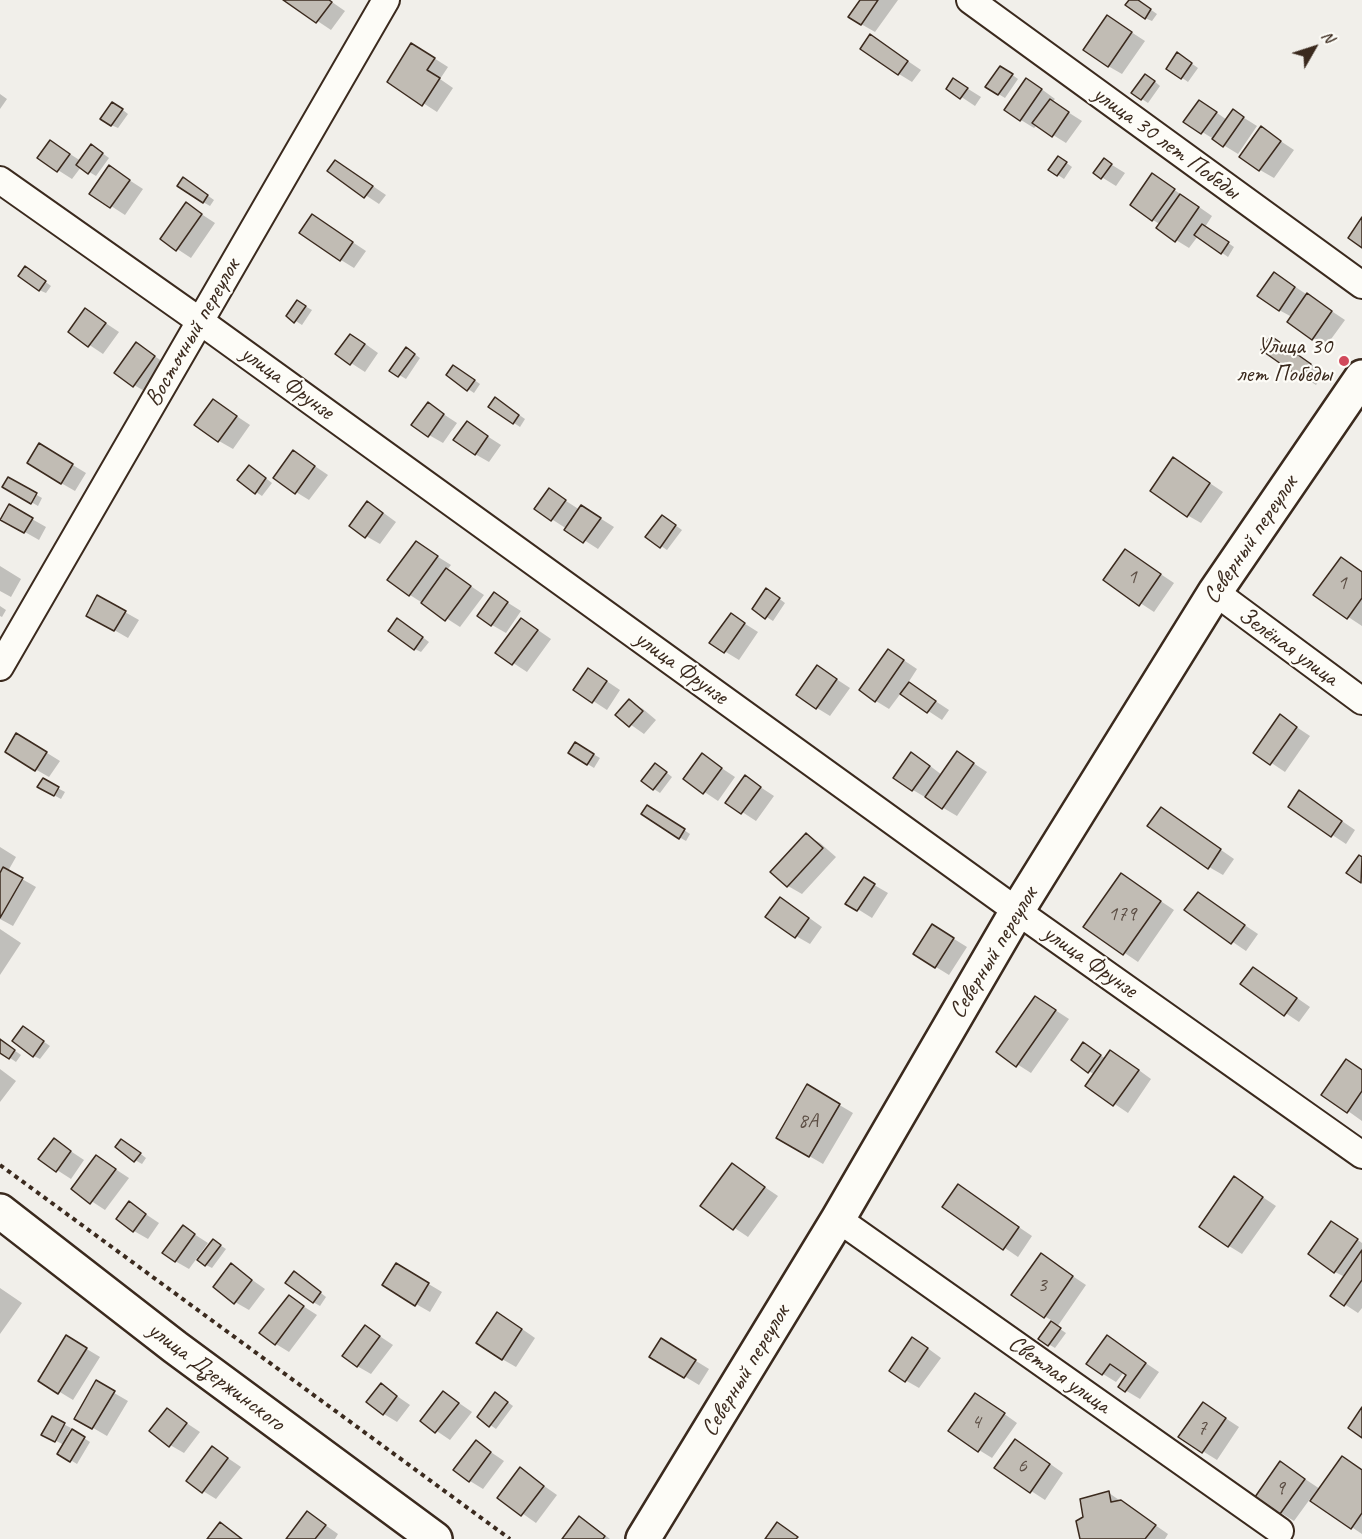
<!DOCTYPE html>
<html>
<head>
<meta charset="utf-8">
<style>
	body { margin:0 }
	#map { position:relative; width:1362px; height:1539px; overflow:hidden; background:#f1efea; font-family:Caveat,sans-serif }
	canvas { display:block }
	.north { position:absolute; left:1284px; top:18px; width:60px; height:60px; -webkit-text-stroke:4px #fdfcf7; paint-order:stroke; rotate:51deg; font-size:16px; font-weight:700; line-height:24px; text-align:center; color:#3b2a1e }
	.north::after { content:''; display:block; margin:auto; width:21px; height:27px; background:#3b2a1e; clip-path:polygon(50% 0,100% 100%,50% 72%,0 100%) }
</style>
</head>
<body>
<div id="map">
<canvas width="1362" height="1539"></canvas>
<div class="north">N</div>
</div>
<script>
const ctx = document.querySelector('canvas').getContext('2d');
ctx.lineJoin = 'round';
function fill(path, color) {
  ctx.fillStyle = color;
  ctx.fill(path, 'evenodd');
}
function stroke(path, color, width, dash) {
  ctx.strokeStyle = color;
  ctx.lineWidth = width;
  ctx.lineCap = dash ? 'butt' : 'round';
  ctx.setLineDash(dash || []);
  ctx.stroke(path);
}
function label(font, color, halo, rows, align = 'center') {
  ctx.font = font + ' Caveat,sans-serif';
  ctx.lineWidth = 4.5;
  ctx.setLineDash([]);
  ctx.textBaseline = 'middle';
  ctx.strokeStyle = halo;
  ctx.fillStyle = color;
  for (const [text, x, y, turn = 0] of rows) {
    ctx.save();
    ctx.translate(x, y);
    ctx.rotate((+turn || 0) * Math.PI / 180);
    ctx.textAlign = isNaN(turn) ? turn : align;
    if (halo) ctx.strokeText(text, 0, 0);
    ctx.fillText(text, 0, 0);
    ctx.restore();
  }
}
const shadow = new Path2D(`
	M286,0H329L345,11L331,30Z
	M862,0H898L875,32L861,24Z
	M1131,0H1137L1157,14L1152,21L1145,18Z
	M1108,17L1145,41L1122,74L1108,66Z
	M871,36L921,70L912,82L899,74Z
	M426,53L448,67L440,79L453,88L437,112L389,81Z
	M1184,58L1198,68L1188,82L1168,68Z
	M1007,71L1018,79L1005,98L987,87Z
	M1152,79L1160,86L1148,103L1133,93Z
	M954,80L981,97L975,106L948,88Z
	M1040,88L1055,99L1052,102L1082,121L1066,143L1037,125L1034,128L1021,120Z
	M0,94L7,99L0,109Z
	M119,107L128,114L118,128L111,125Z
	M1213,110L1227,120L1233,111L1257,126L1238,154L1186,122Z
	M1261,128L1294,150L1274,178L1260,170Z
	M51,142L81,161L98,150L109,158L96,176L81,167L72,179L39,158Z
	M1104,160L1125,173L1116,186L1095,173Z
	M1064,161L1072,167L1064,179L1058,175Z
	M109,167L143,189L125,215L91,193Z
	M349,170L386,195L379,204L329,171Z
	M1153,175L1212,216L1205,227L1234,247L1228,257L1198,236L1189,248L1176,240L1161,225L1153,220Z
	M190,183L214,200L210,206L203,202Z
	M186,204L215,223L191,258L162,239Z
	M313,216L366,251L354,268L341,260Z
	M32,272L51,286L46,293L39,290Z
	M1288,282L1345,320L1326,346L1313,338L1292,317L1279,310Z
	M298,302L312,310L302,325L288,316Z
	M86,310L119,332L103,354L70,332Z
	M364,343L378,353L365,372L337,354Z
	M136,344L168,365L148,393L134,385Z
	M1285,346L1324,373L1316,385L1263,350Z
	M413,353L420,358L406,379L391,370Z
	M460,370L480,384L474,393L468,389Z
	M214,401L250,425L233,449L219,441Z
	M502,403L525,419L520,427L514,423Z
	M428,404L457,423L443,443L429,435Z
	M467,423L501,445L489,462L475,454Z
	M294,452L328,475L309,500L296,492Z
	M53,453L86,473L75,491L61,483Z
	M1174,459L1223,492L1201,523L1187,515Z
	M255,470L272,483L262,496L256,492Z
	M9,479L42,498L38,506L4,486Z
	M549,490L580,510L595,515L614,527L598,549L536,509Z
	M9,506L46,527L39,540L2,519Z
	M381,511L396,522L380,544L366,536Z
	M668,520L682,530L667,550L661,546Z
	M416,543L451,565L447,570L484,595L460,627L410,595Z
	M1126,551L1174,583L1154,612L1105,580Z
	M1341,559L1362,571V626L1315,595Z
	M0,566L21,579L11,597L0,591Z
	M494,594L521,611L506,633L492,625Z
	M773,594L785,603L773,621L754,609Z
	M98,597L139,620L128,638L88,615Z
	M0,606L6,610L2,617L0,616Z
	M731,615L758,632L739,660L711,643Z
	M522,619L551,639L527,672L498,653Z
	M404,623L429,642L421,652L415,649Z
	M902,659L917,669L908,683L949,710L942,720L901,693L889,709L876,701Z
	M818,667L850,688L830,716L817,708Z
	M602,678L620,690L607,710L575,689Z
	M629,701L643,709L656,720L644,734L617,715Z
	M1280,716L1310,736L1285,772L1255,752Z
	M31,743L60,761L49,777L35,769Z
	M576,744L600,758L594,768L570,753Z
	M958,753L987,772L957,816L913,790L925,762L942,775Z
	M702,755L735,777L718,801L685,779Z
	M661,768L672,777L660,793L654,789Z
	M745,777L774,796L756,821L727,802Z
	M43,780L65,792L61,799L39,787Z
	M1300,792L1355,830L1346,844L1290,807Z
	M1161,808L1234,859L1223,875L1209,867Z
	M654,810L690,834L686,841L679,837Z
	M806,835L820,843L836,857L802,894L788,886L773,872Z
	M0,847L16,857L8,871L36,887L13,926L0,919Z
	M1122,875L1174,910L1138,962L1085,926Z
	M864,879L888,893L872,918L848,903Z
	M1198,894L1258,934L1246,951L1186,910Z
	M794,907L822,927L810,944L796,936Z
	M0,929L21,943L0,975Z
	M946,934L967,947L949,975L915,954Z
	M1267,977L1310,1007L1299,1022L1242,984Z
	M1049,1006L1069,1019L1031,1073L998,1052Z
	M30,1032L50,1046L40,1059L34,1056Z
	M0,1040L21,1055L16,1062L0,1051Z
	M1090,1048L1106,1059L1125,1060L1151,1079L1128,1113L1088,1086L1095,1075L1089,1071Z
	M0,1069L16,1081L0,1102Z
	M1362,1070V1121L1348,1111Z
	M807,1086L853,1113L823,1164L778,1138Z
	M54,1140L84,1160L71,1179L40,1159Z
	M128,1144L146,1158L142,1164L135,1160Z
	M97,1157L129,1178L105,1210L73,1189Z
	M732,1165L778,1196L748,1237L702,1206Z
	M1234,1178L1276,1206L1242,1254L1229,1246Z
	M958,1186L1032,1236L1018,1257L944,1206Z
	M129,1203L159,1223L148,1239L134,1231Z
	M183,1227L208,1243L189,1269L175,1261Z
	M1346,1231L1362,1243V1308L1358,1313L1332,1296L1345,1277L1335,1272Z
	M220,1245L226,1249L212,1268L206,1265Z
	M1041,1255L1086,1285L1057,1327L1066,1333L1055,1348L1040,1339L1053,1321L1044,1316Z
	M231,1265L265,1289L249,1310L235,1302Z
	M410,1273L442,1292L430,1312L416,1304Z
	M301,1277L326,1297L320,1306L313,1302Z
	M0,1288L22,1303L0,1334Z
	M289,1297L317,1315L289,1352L276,1344Z
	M512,1322L535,1338L516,1367L502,1359Z
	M366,1327L393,1345L371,1374L357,1366Z
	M67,1337L100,1357L73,1400L40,1380Z
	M1107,1337L1159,1372L1140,1399L1120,1387L1128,1375L1124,1372L1116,1382L1103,1374Z
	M926,1347L941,1358L919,1388L905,1380Z
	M675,1348L709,1369L699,1385L651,1356Z
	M97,1383L128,1401L107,1436L76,1418Z
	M381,1385L410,1405L397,1422L384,1414Z
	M443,1392L472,1412L450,1440L422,1421Z
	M502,1398L513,1406L496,1429L479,1417Z
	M989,1403L1017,1423L992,1458L979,1450Z
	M1204,1404L1239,1427L1217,1460L1180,1437Z
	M167,1410L200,1432L184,1453L170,1445Z
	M52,1418L71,1428L67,1435L69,1437L73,1431L90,1442L77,1464L59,1453L64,1445L43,1434Z
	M476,1442L504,1461L483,1489L470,1481Z
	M213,1448L241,1467L216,1499L203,1491Z
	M1029,1449L1063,1473L1045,1500L996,1468Z
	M1342,1458L1362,1470V1534L1310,1499L1294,1521L1281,1513V1463L1320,1489Z
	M520,1469L557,1495L536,1523L499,1497Z
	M1109,1493L1168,1534L1165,1539H1081L1085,1518Z
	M308,1513L338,1534L335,1539H288Z
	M579,1518L593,1526L610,1539H563Z`);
const building = new Path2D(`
	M283,0H329L332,2L316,23Z
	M860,0H878L861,25L848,17Z
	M1129,0H1138L1151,9L1145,19L1125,5Z
	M1107,15L1132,32L1108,67L1083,50Z
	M870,34L908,61L898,75L860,49Z
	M411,43L435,58L427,70L440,78L422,106L387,82Z
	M1177,52L1192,63L1181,79L1166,69Z
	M1000,66L1013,74L998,95L985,87Z
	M1145,74L1155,81L1141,100L1131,93Z
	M953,78L968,88L960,99L946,89Z
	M1026,78L1042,89L1020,121L1004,110Z
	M1050,99L1069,112L1052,137L1032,123Z
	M1199,100L1217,112L1201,134L1183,122Z
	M112,102L123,109L111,126L100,119Z
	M1233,109L1244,117L1223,147L1212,139Z
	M1261,126L1281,141L1259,171L1239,157Z
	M50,140L70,154L57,172L37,158Z
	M91,144L103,153L88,174L76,165Z
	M1058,156L1067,162L1057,176L1048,170Z
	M1104,158L1112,164L1101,179L1093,173Z
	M335,160L373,186L364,198L327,171Z
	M109,165L130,180L110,208L89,194Z
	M1152,173L1175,189L1152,221L1130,205Z
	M183,177L208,195L203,203L177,186Z
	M1180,194L1199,207L1175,242L1156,228Z
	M186,202L202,214L176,251L160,239Z
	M312,214L353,242L340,261L299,233Z
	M1362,217V248L1348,238Z
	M1202,224L1229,242L1221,254L1194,235Z
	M25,266L46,281L39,291L18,276Z
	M1274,272L1295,287L1279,311L1257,296Z
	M1307,293L1332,311L1312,340L1287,322Z
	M297,300L306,306L294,323L286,316Z
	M85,308L106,323L88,347L68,332Z
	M350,334L365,344L350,365L335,354Z
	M1271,336L1311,364L1301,378L1261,350Z
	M136,342L155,356L133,387L114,373Z
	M406,347L415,354L398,377L389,371Z
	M453,365L475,380L467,391L446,375Z
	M495,397L519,415L513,424L488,407Z
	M213,399L237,416L218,442L194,425Z
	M428,402L444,414L428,437L411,425Z
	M467,421L488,436L475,455L453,440Z
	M39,443L73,464L61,484L27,463Z
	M293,450L315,466L295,494L273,478Z
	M1173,457L1210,483L1187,517L1150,491Z
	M249,465L266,478L255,494L237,480Z
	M8,477L37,493L31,504L2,487Z
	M549,488L566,500L551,521L534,509Z
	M367,501L383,513L365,538L349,526Z
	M9,504L33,518L24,533L0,520Z
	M581,505L601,518L583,543L564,530Z
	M662,515L676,525L660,548L645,537Z
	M416,541L438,556L409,596L387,580Z
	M1125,549L1161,574L1139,606L1103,580Z
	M1341,557L1362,572V598L1347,619L1313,595Z
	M446,568L471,586L445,621L421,603Z
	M766,588L780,598L765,619L752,609Z
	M494,592L508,602L491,626L477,616Z
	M97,595L126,611L114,631L86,616Z
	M731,613L745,623L724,653L709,643Z
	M397,618L423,637L414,650L388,631Z
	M521,618L538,630L512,665L495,653Z
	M888,649L904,660L875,702L859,690Z
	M817,665L837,679L816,709L796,695Z
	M588,668L607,681L592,703L573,690Z
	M909,682L936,701L927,713L900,694Z
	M629,699L643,711L629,727L615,715Z
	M1280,714L1297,727L1270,765L1253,753Z
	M16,733L47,752L35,771L5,752Z
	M575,742L594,754L587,765L568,753Z
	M957,751L974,763L942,809L925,797Z
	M911,752L930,766L912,791L893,778Z
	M702,753L722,768L703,794L683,779Z
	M655,763L667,772L653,790L641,781Z
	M745,775L761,787L741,814L725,803Z
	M43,778L59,787L54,796L37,787Z
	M1299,790L1342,821L1331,837L1288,807Z
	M647,805L685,829L679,839L641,814Z
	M1161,807L1221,849L1208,869L1147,826Z
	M806,833L823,848L787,887L770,872Z
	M1359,855L1362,857L1361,883L1346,873Z
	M3,867L23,878L0,918V873Z
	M1121,873L1161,901L1123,955L1083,927Z
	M864,877L875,884L857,911L845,904Z
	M1198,892L1245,925L1231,944L1184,910Z
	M780,897L809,918L795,938L765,917Z
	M932,924L954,938L935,968L913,954Z
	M1253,967L1297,998L1284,1016L1240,984Z
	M1035,996L1056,1010L1016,1067L996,1052Z
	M23,1026L44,1041L33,1057L12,1041Z
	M0,1039L15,1050L9,1059L0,1053Z
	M1083,1042L1101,1055L1088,1073L1071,1060Z
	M1110,1050L1139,1070L1113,1106L1085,1086Z
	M1346,1059L1362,1070V1091L1347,1113L1321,1095Z
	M807,1084L840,1104L809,1157L776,1138Z
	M54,1138L71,1151L56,1172L38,1159Z
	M121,1139L141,1153L134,1162L115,1147Z
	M96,1155L116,1169L90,1204L71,1189Z
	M732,1163L765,1187L733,1230L700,1206Z
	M1234,1176L1263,1197L1228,1247L1199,1227Z
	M958,1184L1019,1227L1003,1250L942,1207Z
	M129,1201L146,1214L133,1232L116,1219Z
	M1331,1221L1358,1239L1334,1273L1308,1254Z
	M183,1225L195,1234L175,1262L162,1253Z
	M213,1239L221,1245L205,1266L197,1260Z
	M1362,1250V1280L1344,1306L1330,1296Z
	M1041,1253L1073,1276L1044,1318L1011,1295Z
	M231,1263L252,1280L234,1304L213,1287Z
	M396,1263L429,1283L415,1306L382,1285Z
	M294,1271L321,1292L313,1303L285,1283Z
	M289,1295L304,1306L275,1345L259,1333Z
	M497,1312L522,1329L502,1360L476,1343Z
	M1051,1321L1061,1328L1048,1346L1038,1339Z
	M365,1325L380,1336L357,1367L342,1356Z
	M66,1335L87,1348L58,1394L38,1381Z
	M1107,1335L1146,1363L1125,1392L1118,1387L1126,1375L1110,1364L1102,1375L1086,1364Z
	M912,1337L928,1348L905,1382L889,1371Z
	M661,1338L696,1360L684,1378L649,1357Z
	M96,1380L115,1391L92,1429L74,1419Z
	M381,1383L397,1396L383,1415L366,1402Z
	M443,1391L459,1403L435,1433L420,1421Z
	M495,1392L508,1402L489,1427L477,1417Z
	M975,1393L1005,1413L978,1452L948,1431Z
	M1203,1402L1226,1418L1202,1453L1178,1437Z
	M1362,1407V1438L1348,1428Z
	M167,1408L187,1423L169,1447L149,1431Z
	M52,1416L65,1423L55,1442L41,1435Z
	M72,1429L85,1437L70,1462L57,1454Z
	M1015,1439L1050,1464L1030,1493L994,1468Z
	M476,1440L491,1452L469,1482L453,1470Z
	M212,1446L228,1458L202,1493L186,1481Z
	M1342,1456L1362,1470V1513L1351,1529L1310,1501Z
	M1280,1461L1305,1479L1280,1514L1255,1497Z
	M520,1467L544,1486L521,1516L497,1498Z
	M1109,1491L1111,1502L1121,1500L1156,1525L1145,1539H1080L1076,1521L1083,1517L1080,1499Z
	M307,1511L326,1525L315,1539H286Z
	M579,1516L605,1536L603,1539H562Z
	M220,1522L242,1539H207Z
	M777,1522L798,1537L796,1539H765Z`);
const path = new Path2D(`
	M0,1165L510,1539`);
const street = new Path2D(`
	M970,0L1362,285
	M0,180L200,321L1017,911L1362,1155
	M1215,592L1362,701
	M0,667L386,0
	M838,1219L1280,1531`);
const secondary = new Path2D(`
	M0,1211L175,1347L435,1539
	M643,1539L838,1219L1017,911L1215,592L1362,377`);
const markers = [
	[1344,361,6,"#d1495b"]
];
const numberNames = [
	["1",1132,577],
	["1",1342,583],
	["179",1122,914],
	["8А",808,1121],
	["3",1042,1285],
	["4",976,1422],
	["7",1202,1428],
	["6",1022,1466],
	["9",1280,1488]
];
const streetNames = [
	["улица 30 лет Победы",1166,143,36],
	["Восточный переулок",193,333,-60],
	["улица Фрунзе",287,383,36],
	["Северный переулок",1251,540,-56],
	["Зелёная улица",1288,647,36],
	["улица Фрунзе",681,668,36],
	["Северный переулок",994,953,-59],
	["улица Фрунзе",1090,962,35],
	["Северный переулок",746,1371,-59],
	["Светлая улица",1059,1375,35],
	["улица Дзержинского",216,1377,37]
];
const poiNames = [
	["Улица 30",1332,347],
	["лет Победы",1332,375]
];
fill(shadow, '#0003');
fill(building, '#c1bcb4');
stroke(building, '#3b2a1e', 1.5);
stroke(street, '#3b2a1e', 30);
stroke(secondary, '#3b2a1e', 38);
stroke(path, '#3b2a1e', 4, [4.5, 4.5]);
stroke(street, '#fdfcf7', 26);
stroke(secondary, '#fdfcf7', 33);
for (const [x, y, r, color] of markers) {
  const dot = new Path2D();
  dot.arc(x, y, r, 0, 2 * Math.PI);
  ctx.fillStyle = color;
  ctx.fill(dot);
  stroke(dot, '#fdfcf7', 2);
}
label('21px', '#5c4e44', null, numberNames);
label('24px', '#3b2a1e', '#fdfcf7', streetNames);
label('24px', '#3b2a1e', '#fdfcf7', poiNames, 'right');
</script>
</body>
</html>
